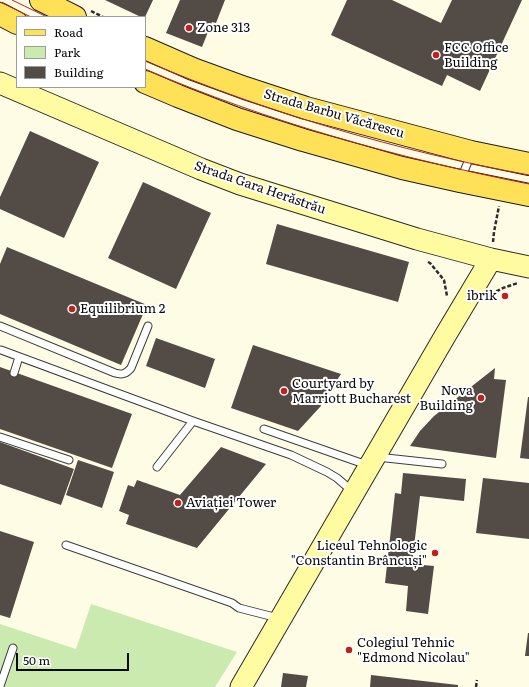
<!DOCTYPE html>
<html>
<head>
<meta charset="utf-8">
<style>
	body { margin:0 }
	#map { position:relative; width:529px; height:687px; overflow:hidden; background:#fffce6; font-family:Literata,serif }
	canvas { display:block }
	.legend { position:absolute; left:16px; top:16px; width:130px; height:72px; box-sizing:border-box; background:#fff; border:1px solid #9d9d9d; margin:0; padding:5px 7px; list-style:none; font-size:12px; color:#0a0a0a }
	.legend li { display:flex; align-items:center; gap:8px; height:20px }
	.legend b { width:20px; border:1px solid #9d9d9d }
	.scale { position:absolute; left:16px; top:653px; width:113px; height:18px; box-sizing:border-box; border:2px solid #0a0a0a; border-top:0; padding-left:5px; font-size:12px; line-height:14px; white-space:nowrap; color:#0a0a0a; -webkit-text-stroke:3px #fff; paint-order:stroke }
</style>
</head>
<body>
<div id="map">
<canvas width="529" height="687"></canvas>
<ul class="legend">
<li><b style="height:5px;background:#fee157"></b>Road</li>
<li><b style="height:11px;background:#caeab0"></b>Park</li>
<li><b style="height:11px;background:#534c46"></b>Building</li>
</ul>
<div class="scale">50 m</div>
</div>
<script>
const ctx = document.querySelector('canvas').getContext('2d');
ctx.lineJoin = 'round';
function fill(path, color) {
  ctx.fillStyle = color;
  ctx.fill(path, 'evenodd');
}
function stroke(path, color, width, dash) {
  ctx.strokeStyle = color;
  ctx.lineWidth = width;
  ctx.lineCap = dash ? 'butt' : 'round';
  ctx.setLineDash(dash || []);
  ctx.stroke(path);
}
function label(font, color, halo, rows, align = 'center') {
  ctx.font = font + ' Literata,serif';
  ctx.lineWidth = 4;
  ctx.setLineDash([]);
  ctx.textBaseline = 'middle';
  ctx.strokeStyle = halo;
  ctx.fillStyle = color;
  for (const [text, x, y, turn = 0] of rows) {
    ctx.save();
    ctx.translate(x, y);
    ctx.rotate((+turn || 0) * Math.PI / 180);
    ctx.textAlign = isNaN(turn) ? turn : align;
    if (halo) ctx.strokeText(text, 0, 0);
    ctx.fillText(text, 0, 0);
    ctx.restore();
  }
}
const green = new Path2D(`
	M91,604L237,652L215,687H0V624L76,649Z`);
const building = new Path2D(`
	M105,0H153L145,17H141Z
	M180,0H225L216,23L212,22L202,47L166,33Z
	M347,0H392L441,23L452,0H522L480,91L447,75L442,86L331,35Z
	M30,131L99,162L64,238L0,209V197Z
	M143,182L211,213L176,289L108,258Z
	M277,224L409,262L398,302L266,264Z
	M7,247L147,305L121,365L0,314V264Z
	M156,338L215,359L205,388L146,366Z
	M253,345L341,374L320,407L298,431L231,408Z
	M0,367L132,414L112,468L0,429Z
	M495,368L494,379L506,380L496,458L410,446L420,431L434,416Z
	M528,397H529V459L520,458Z
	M0,442L74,469L61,505L0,484Z
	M221,447L266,464L197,548L126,524L129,515L119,511L128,485L134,487L137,480L180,495Z
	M78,460L114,472L102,508L66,495Z
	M403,473L466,479L464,501L420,496L412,564L434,566L428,614L406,611L408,586L385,583L395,493L401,494Z
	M483,478L529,483V539L476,533Z
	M0,531L34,542L10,618L0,615Z
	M528,633H529V656H525Z
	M283,673L308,676L306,687H281Z
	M371,675L458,685V687H370Z`);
const path = new Path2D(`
	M91,11L103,17
	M493,242L494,232L499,206
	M428,262L430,263L444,280L447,296
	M491,294L503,288L518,283
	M476,687L477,680`);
const lane = new Path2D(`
	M461,179L471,154
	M0,326L115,373C122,375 126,374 131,368L148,326
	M1,350L193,421L291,455L327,472L337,478L352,491
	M14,373L19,357
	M264,429L367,465
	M0,437L69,460
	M377,457L442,464
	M157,467L193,421
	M66,545L232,603L239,608L278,618
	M0,686L13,648`);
const secondary = new Path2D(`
	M0,83L201,169L240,184L417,239L491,259L529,267
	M241,687L445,336L491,259`);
const primary = new Path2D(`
	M41,0L75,17
	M0,14L17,23
	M145,48L193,69L245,88L306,108L471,152L529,164
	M145,82L178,96L237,119L303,140L402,168L460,181L529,195`);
const tram = new Path2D(`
	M12,0L47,17
	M0,2L31,17
	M145,61C268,113 398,151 529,175
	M145,69C268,122 398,158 529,184`);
const markers = [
	[189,28,4,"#bd221e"],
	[436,55,4,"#bd221e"],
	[505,296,4,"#bd221e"],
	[72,309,4,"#bd221e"],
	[284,391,4,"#bd221e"],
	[481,398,4,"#bd221e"],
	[178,503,4,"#bd221e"],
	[435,553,4,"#bd221e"],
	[349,650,4,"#bd221e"]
];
const poiNames = [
	["Zone 313",197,28],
	["FCC Office",444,48],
	["Building",444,63],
	["ibrik",497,296,"right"],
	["Equilibrium 2",80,309],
	["Courtyard by",292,384],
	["Marriott Bucharest",292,399],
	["Nova",473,391,"right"],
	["Building",473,406,"right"],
	["Aviației Tower",186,503],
	["Liceul Tehnologic",427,546,"right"],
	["\"Constantin Brâncuși\"",427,561,"right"],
	["Colegiul Tehnic",357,643],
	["\"Edmond Nicolau\"",357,658]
];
const streetNames = [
	["Strada Barbu Văcărescu",334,114,16],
	["Strada Gara Herăstrău",260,188,19]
];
fill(green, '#caeab0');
fill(building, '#534c46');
stroke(lane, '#3d3d3d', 9);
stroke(secondary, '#2c2c2c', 23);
stroke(primary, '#1b1b1b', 24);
stroke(path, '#2c2c2c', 2.5, [4, 2]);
stroke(lane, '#fff', 7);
stroke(secondary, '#fffba1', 21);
stroke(primary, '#fee157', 22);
stroke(tram, '#bd221e', 1);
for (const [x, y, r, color] of markers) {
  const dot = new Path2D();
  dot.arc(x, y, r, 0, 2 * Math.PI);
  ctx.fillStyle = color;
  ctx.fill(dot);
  stroke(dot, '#fff', 1.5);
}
label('13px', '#0a0a0a', '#fff', poiNames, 'left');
label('13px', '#0a0a0a', '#fff', streetNames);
</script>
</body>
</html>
